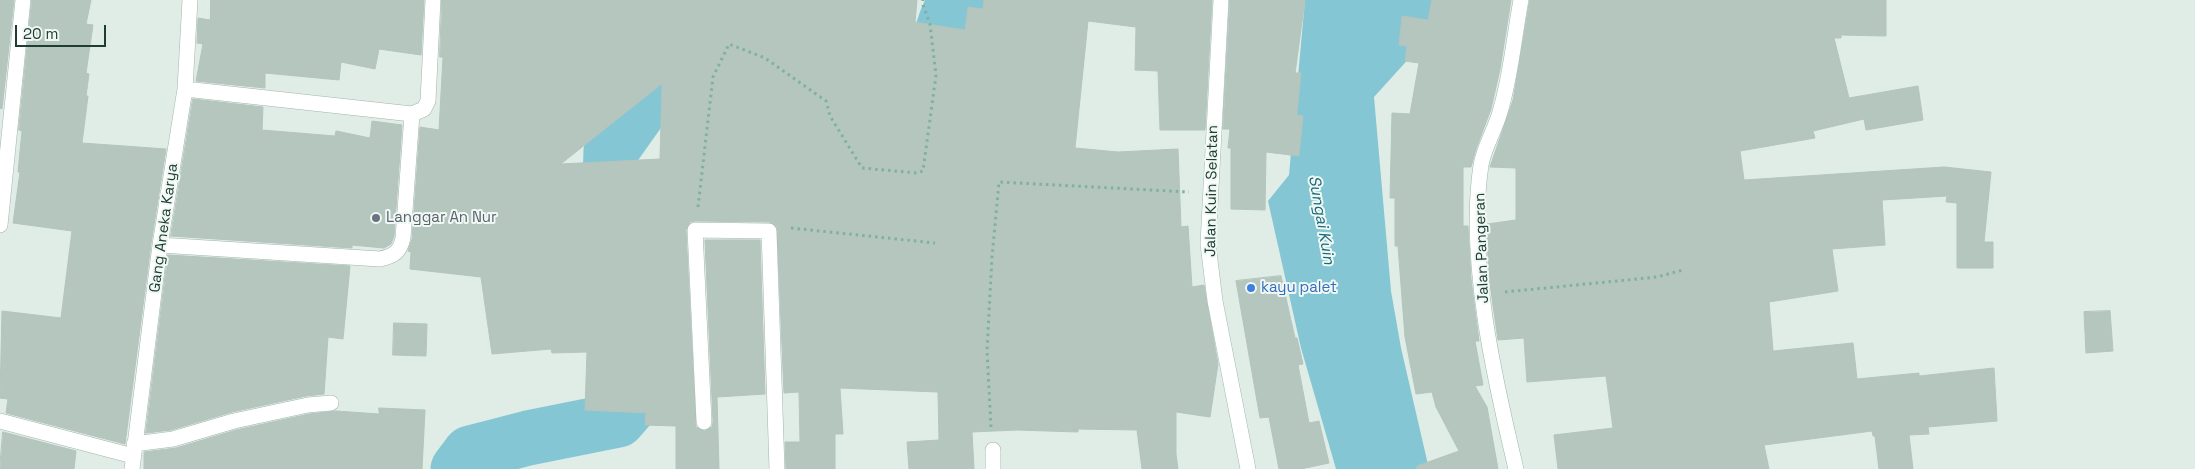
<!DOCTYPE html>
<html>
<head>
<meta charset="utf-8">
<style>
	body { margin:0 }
	#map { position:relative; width:2195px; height:469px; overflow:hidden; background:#e0ece6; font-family:"Space Grotesk",sans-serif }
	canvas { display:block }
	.scale { position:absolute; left:15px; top:25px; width:91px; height:22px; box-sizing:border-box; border:2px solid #203d35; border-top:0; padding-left:6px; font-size:15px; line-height:18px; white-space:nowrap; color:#203d35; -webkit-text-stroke:4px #f0f8f4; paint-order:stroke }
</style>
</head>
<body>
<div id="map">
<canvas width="2195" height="469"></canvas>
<div class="scale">20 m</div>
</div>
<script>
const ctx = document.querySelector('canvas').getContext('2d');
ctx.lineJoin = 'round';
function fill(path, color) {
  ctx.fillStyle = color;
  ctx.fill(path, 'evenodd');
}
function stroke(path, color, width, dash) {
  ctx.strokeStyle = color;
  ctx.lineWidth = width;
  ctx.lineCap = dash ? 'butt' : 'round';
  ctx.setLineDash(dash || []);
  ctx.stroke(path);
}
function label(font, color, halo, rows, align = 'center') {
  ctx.font = font + ' "Space Grotesk",sans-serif';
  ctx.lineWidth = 4;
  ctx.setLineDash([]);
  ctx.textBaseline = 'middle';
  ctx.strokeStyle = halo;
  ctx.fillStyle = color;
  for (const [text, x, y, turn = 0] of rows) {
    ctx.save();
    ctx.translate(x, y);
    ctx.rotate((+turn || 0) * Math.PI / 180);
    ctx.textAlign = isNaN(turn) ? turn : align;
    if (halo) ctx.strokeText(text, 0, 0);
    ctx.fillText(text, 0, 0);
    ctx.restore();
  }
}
const water = new Path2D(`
	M1305,0H1462L1374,97L1391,291L1401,348L1429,469H1336L1301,348L1268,201L1289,175Z`);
const river = new Path2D(`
	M936,100C941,66 934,29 958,0
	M612,237L609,209L611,151L664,76L703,56L717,58
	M458,469L470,453L528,438L618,420L631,405L643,372L634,343`);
const building = new Path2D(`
	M0,0H14L2,109L0,108Z
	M32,0H91L86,24L93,25L86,73L89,74L86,96H88L82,143L166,149L151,244L125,444L6,413L8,399L0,398L2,311L61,318L72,231L13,223L20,172H18L22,131L19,130Z
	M211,0H424L421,55L379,49L375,69L341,62L339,80L265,73V88L196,81L203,44L197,43L198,18L210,20Z
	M442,0H917L915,22L965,30L968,7L983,9L984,0H1212L1205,130H1160L1158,71L1135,70L1136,27L1088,21L1075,148L1118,152L1178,149L1181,227L1188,226L1192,287L1204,285L1218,364L1210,417L1176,412V454L1178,469H1142L1137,430L1078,429V432L1017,430L972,432L974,469H909L907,442L939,440L938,392L840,388L843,434H835V469H786L785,442H800L799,392L784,393L777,227L769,222L695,221L690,222L686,230L696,427L705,431L712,427L713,422L705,240H760L765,394L717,397L719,469H676V426L645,425L646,413L585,410L587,352L552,353L551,349L492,354L481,277L410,269L411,252L408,251L412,239L420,127L439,130L443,57H440ZM662,84L660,159L561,164Z
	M1230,0H1305L1295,73H1301L1297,115L1303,116L1299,156L1266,152L1265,210L1231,209V148H1228L1230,129H1223Z
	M1432,0H1511L1500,69L1491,109L1476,149L1471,167H1463V226H1468L1471,279L1479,341H1475L1483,385L1475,386L1487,407L1498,469H1417V466L1459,451L1436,407L1432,392L1416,394L1405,337L1398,246H1395V198H1390L1392,113L1410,114L1419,63L1405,61L1407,46L1399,45L1402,16L1428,20Z
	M1530,0H1886V36L1841,35V38H1834L1849,98L1918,86L1923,120L1866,130L1864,119L1813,131L1815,138L1740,151L1744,180L1944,167L1991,172L1984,242H1993V268H1957V203L1946,202L1947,196L1882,200L1885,245L1832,249L1838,291L1769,302L1773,351L1853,343L1857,379L1919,373V376L1994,368L1997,421L1928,427L1929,434L1909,435L1913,469H1879L1875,436H1873L1872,431L1764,445L1769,469H1558L1554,435L1613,428L1606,376L1527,382L1524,338L1498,340L1489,277L1487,239V224L1516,220V168L1490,167L1513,100Z
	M193,99L263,107L262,130L335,136L336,131L370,138L372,121L402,125L394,236L391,244L384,248L352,245V248L171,236Z
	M168,255L350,266L343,339L328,337L324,394L306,396L232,412L171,430L146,433Z
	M1281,276L1295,338H1297L1303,364L1298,365L1309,423L1319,421L1329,463L1301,469H1279L1269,417L1260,418L1236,281Z
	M2110,311L2113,351L2086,353L2084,312Z
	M394,323L427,324L426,356L393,355Z
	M379,408L425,410L422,469H144V452L176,448L236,430L309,414L336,411L379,414Z
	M3,432L76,451L74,469H0Z`);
const path = new Path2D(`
	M698,207L713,77L729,44L765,58L826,101L830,116L862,168L917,173L923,171L936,75L930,24L923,5V0
	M791,228L935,243
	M1505,292L1657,277L1683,270
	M991,427L987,351L992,257L999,182L1189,192`);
const street = new Path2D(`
	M185,89L412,114L424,109L428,101L433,0
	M0,225L23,0
	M160,245L380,259C394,256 400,252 403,238L412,114
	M0,421L133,456
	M704,422L695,230L769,231L777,469
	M134,444L173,439L234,421L308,405L331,403
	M993,450V469
	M132,469L160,245L185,89L190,0`);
const secondary = new Path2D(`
	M1221,0L1208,244L1215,301L1248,469
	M1516,469C1494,377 1467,259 1481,165C1484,147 1495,130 1500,112C1511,76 1514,37 1521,0`);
const markers = [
	[376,218,5,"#6b7280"],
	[1251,288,5,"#3f7fe0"]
];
const streetNames = [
	["Jalan Kuin Selatan",1212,191,-89],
	["Gang Aneka Karya",164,228,-82],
	["Jalan Pangeran",1482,248,-92]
];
const worshipNames = [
	["Langgar An Nur",386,218]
];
const shopNames = [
	["kayu palet",1261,288]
];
const waterNames = [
	["Sungai Kuin",1321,220,80]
];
fill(water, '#84c6d4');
stroke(river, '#84c6d4', 55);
fill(building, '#b5c6bf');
stroke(building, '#b2c5be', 1);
stroke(street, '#a3b4ad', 16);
stroke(secondary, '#9eb8af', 16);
stroke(path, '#7eb1a2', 3, [2.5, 4]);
stroke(street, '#fff', 15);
stroke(secondary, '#fff', 15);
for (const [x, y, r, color] of markers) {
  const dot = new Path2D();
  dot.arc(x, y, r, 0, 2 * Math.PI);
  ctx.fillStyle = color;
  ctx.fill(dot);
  stroke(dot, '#f0f8f4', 2);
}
label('15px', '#203d35', '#f0f8f4', streetNames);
label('15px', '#5b616d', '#f0f8f4', worshipNames, 'left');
label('15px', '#366cbe', '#f0f8f4', shopNames, 'left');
label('italic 16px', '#17697b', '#f0f8f4', waterNames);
</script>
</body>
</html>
